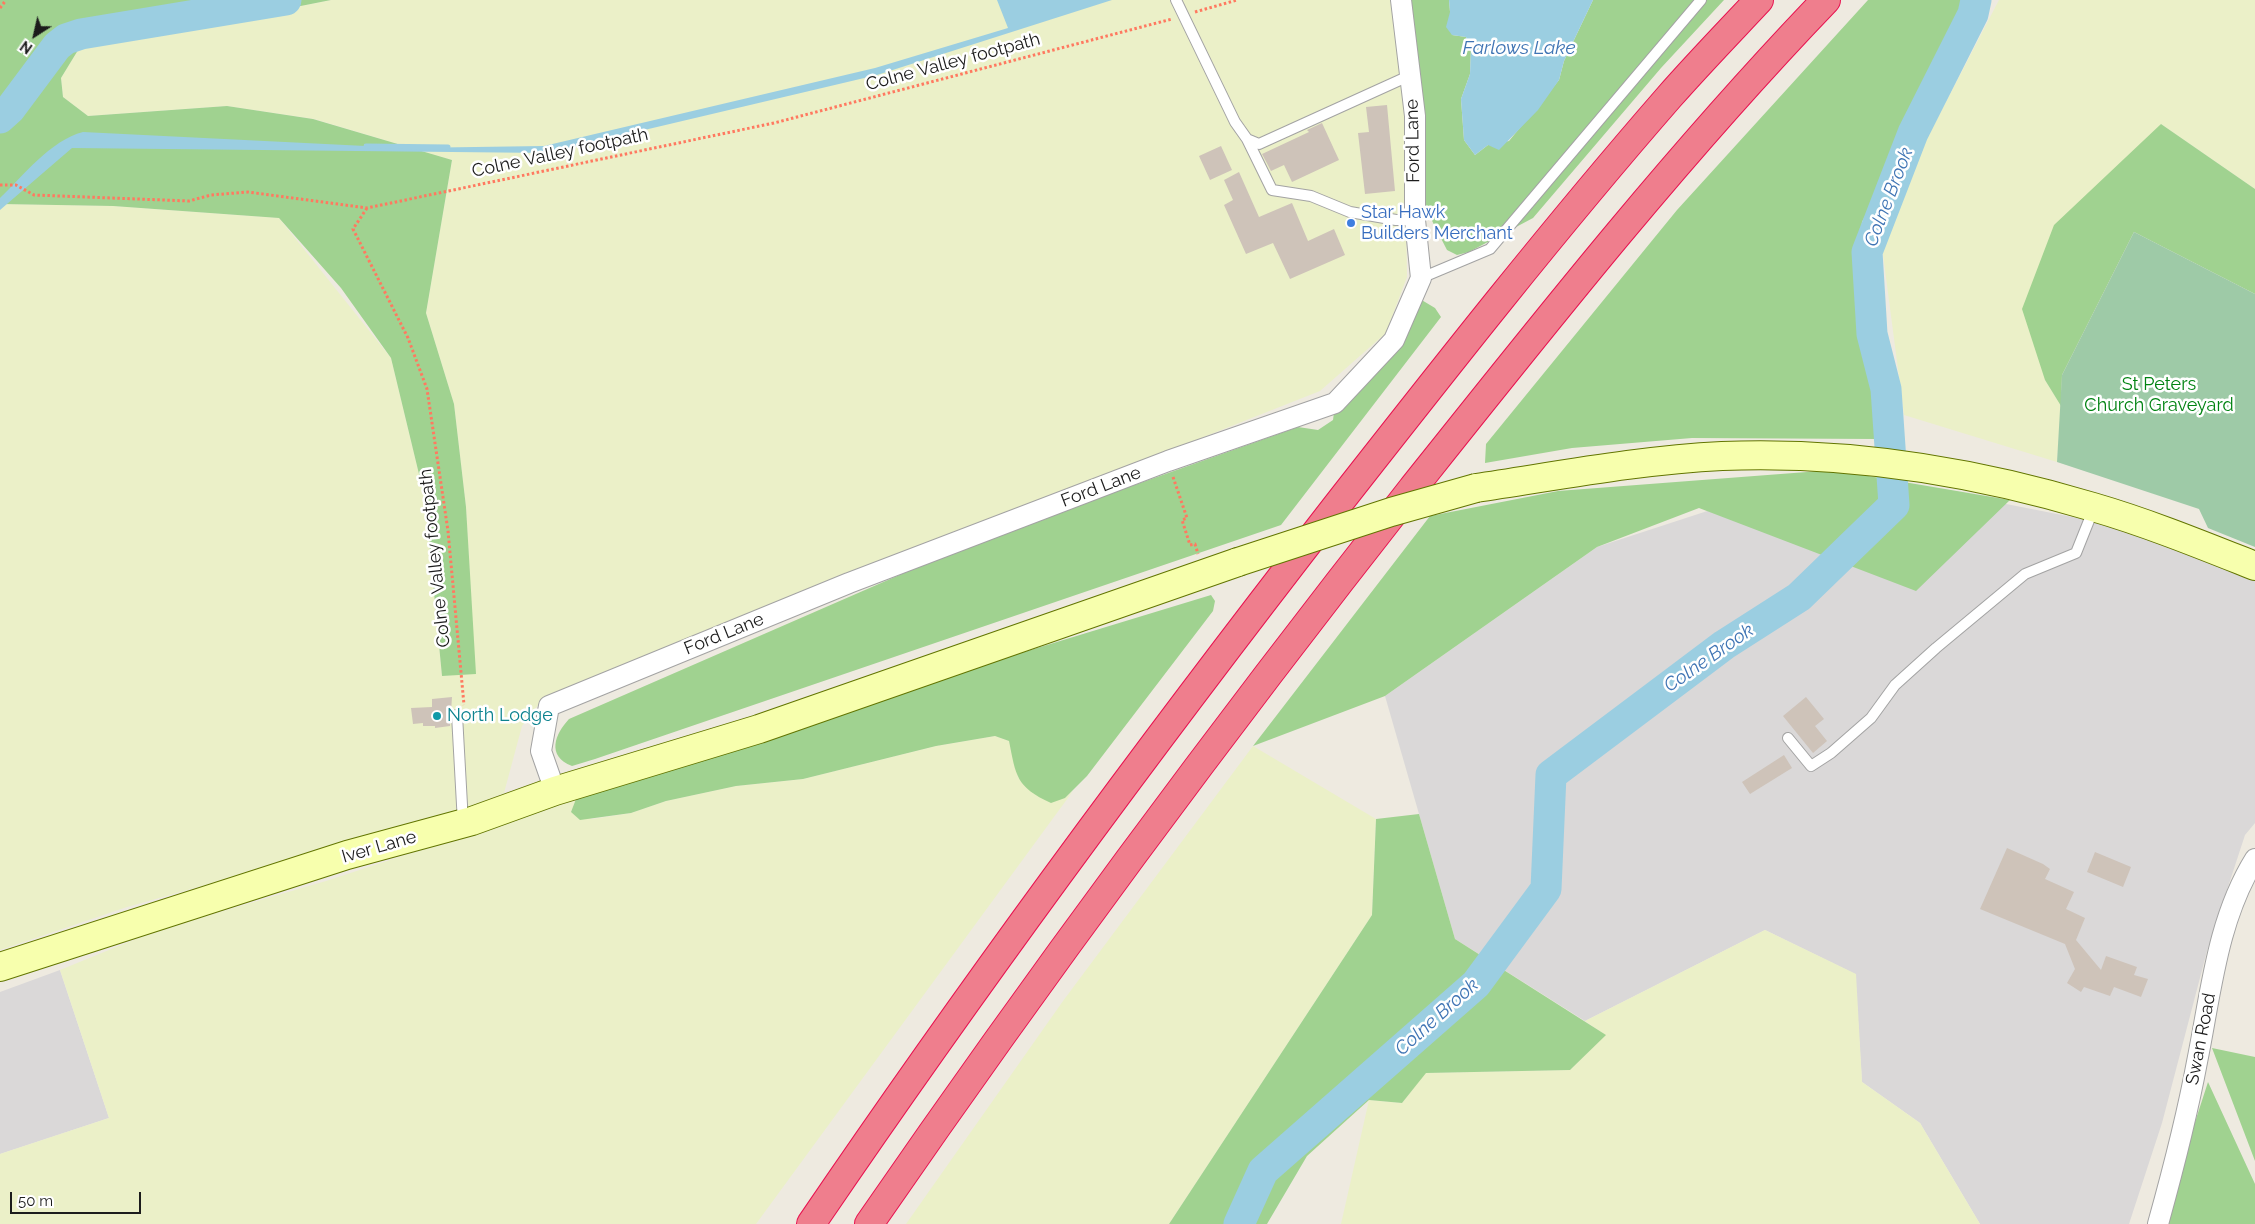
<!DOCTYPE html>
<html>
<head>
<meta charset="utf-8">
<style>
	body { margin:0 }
	#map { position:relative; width:2255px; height:1224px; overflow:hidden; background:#eeeae0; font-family:Raleway,sans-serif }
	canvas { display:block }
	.north { position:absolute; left:10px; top:10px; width:50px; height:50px; -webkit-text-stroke:4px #fff; paint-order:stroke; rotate:215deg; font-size:14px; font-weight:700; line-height:20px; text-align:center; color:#1c1c1c }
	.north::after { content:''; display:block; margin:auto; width:18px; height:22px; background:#1c1c1c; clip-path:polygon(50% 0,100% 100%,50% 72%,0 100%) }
	.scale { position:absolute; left:10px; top:1192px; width:131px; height:22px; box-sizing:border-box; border:2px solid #1c1c1c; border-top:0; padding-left:6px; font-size:15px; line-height:18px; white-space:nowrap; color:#1c1c1c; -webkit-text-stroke:4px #fff; paint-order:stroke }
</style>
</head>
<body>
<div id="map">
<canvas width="2255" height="1224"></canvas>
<div class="north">N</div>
<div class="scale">50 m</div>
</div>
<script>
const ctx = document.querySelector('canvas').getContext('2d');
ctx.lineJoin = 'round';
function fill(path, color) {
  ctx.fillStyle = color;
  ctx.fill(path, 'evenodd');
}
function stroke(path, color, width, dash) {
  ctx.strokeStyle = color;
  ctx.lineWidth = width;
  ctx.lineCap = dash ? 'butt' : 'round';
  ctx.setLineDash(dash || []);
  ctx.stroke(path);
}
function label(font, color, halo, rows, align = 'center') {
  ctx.font = font + ' Raleway,sans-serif';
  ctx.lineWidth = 5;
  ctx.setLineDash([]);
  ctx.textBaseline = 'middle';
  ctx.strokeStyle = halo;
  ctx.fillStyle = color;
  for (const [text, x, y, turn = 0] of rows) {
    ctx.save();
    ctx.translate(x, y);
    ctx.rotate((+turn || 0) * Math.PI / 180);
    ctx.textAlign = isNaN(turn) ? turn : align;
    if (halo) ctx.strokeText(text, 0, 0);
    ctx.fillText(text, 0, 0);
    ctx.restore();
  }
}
const residential = new Path2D(`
	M1833,470L2113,525L2255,581V823L2245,835L2207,951L2162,1123L2129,1224H1980L1920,1123L1862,1082L1855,974L1765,930L1585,1021L1455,939L1385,696L1597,547Z
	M60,970L109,1118L0,1154V992Z`);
const farmland = new Path2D(`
	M331,0H1392L1404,93L1407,277L1386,333L1320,391L566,689L539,704L522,726L504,793L441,819L127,907L0,950V204L113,206L279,218L391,358L425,499L442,676L475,673L466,507L454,404L426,313L452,160L314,119L227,106L88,116L63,97L61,78L83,42L149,36Z
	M1999,0H2255V189L2161,124L2045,380L2061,406L2057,462L1904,415L1882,247L1910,171Z
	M995,736L1009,741L1018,777L1065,798L1073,791L756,1224H0V1154L109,1118L60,970L158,930L326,881L576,799L571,812L592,819L631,813L666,801L736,786L803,779L936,746Z
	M1253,746L1376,819L1372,915L1169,1224H906L1063,1001Z
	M1765,930L1856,974L1862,1082L1920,1123L1980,1224H1341L1369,1100L1402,1103L1425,1073L1570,1070L1605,1035L1585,1021Z`);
const forest = new Path2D(`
	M0,0H331L149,36L83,42L61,78L63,97L88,116L227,106L313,119L452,160L426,313L454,404L466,507L476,674L442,676L425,499L391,358L341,288L279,218L113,206L0,204Z
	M1404,0H1449L1452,35L1466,37L1471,49L1470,74L1461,99L1464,140L1475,155L1488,145L1509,141L1559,80L1564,61L1593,0H1724L1661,68L1533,218L1469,252L1457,255L1447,250L1425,207Z
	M1868,0H1969L1927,99L1862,222L1856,300L1878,390L1875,439L1692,438L1572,448L1485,463L1486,444L1677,210Z
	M2161,124L2255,189V294L2134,232L2062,375L2061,406L2045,380L2022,309L2054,225Z
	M1420,299L1435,308L1441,317L1281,525L595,759L572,766C546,756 555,734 569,719L982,539L1298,427L1318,430L1333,420L1335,405Z
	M1833,470L2010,500L1916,591L1699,508L1597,547L1385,696L1253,746L1430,516L1558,491Z
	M1211,595L1215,601L1213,611L1087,776L1065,798L1051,803C1016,787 1016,776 1009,741L995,736L936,746L803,779L736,786L666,801L631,813L580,820L571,812L576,799L586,790L827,712Z
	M1419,814L1455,939L1606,1035L1570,1070L1426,1073L1402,1103L1369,1100L1307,1156L1267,1224H1169L1372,915L1376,819Z
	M2212,1048L2255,1057V1161Z
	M2208,1082L2255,1184V1224H2162Z`);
const cemetery = new Path2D(`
	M2134,232L2255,294V547L2208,528L2199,509L2057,462L2062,375Z`);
const water = new Path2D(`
	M997,0H1112L877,75L547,153L72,148L0,210V198C23,176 51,140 83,132L406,148L544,146L875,68L1008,28Z
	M1449,0H1593L1564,61L1559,80L1538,110L1499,150L1488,145L1475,155L1464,140L1461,99L1470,74L1471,49L1466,37L1452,35L1446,27L1450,12Z`);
const stream = new Path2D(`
	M366,146L448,147`);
const river = new Path2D(`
	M0,118L10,109L57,46L66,39L81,34L286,0
	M1239,1224L1263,1171L1476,984L1546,889L1551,775L1724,645L1799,597L1894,505L1886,389L1872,334L1867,252L1913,133L1973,14L1976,0`);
const building = new Path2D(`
	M1387,105L1395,191L1365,194L1358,133L1369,132L1366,107Z
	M1322,123L1339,160L1292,182L1284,165L1271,171L1262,154L1309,132L1307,130Z
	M1221,146L1232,170L1210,180L1199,156Z
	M1239,172L1259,217L1292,203L1308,241L1334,229L1345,255L1290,279L1273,243L1246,254L1224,205L1233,200L1224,180Z
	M452,697L450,726L435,728V726H423V723L413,724L411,708L432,707V699Z
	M1806,697L1824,719L1815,726L1827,741L1813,753L1783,716Z
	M1784,755L1792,768L1750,794L1742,782Z
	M2007,848L2043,864L2050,869L2045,879L2074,892L2066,909L2085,918L2076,940L2101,970L2106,956L2137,967L2134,975L2148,979L2141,997L2114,987L2110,996L2084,987L2081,992L2067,983L2075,969L2065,944L1980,909Z
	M2095,852L2131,867L2123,887L2087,872Z`);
const path = new Path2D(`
	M0,8L6,0
	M1195,12L1237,0
	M0,185H16L34,195L189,201L211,195L248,192L367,208L774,123L1172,19
	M367,208L353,229L408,338L427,389L448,531L464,705
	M1173,477L1187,518L1182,520L1190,545L1195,544L1198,554`);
const lane = new Path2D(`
	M1176,0L1235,122L1247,139L1259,144L1411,75
	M1247,139L1272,190L1311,196L1350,212L1396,220H1415
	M1421,278L1490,249L1701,0
	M457,715L463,823
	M1788,738L1811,766L1831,753L1871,718L1895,685L1936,648L2025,574L2076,553L2094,508`);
const street = new Path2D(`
	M555,791L541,751L549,706L849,583L1168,461L1335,403L1394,340L1421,278L1415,220V116L1401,0
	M2158,1224C2173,1170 2187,1116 2197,1062C2211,993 2217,920 2255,859`);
const secondary = new Path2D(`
	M1476,488C1557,476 1640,460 1722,456C1848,451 1973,471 2093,507C2148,523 2202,545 2255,566
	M0,967L347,855L472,821L555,791L759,729L1238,562`);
const highway = new Path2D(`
	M811,1224C977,980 1154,741 1335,508C1444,369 1553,230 1669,97C1698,64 1729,32 1759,0
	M869,1224C1042,973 1224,728 1412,489C1545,322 1678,154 1826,0`);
const secondaryBridge = new Path2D(`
	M1238,562L1391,512L1476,488`);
const markers = [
	[1351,223,5,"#3f7fe0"],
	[437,716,5,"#0f9aa8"]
];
const streetNames = [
	["Colne Valley footpath",953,62,-15],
	["Ford Lane",1413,141,-91],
	["Colne Valley footpath",560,153,-12],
	["Ford Lane",1101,487,-21],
	["Colne Valley footpath",435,558,-96],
	["Ford Lane",724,634,-22],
	["Iver Lane",379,847,-16],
	["Swan Road",2201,1039,-79]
];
const shopNames = [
	["Star Hawk",1361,213],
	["Builders Merchant",1361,234]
];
const parkNames = [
	["St Peters",2159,385],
	["Church Graveyard",2159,406]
];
const cultureNames = [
	["North Lodge",447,716]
];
const waterNames = [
	["Farlows Lake",1519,48],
	["Colne Brook",1889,197,-69],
	["Colne Brook",1709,658,-35],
	["Colne Brook",1437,1017,-42]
];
fill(residential, '#dad8d8');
fill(farmland, '#ebf0c8');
fill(forest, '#a0d290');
fill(cemetery, '#9ecaa7');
fill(water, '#9bcee1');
stroke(stream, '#9bcee1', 5);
stroke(river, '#9bcee1', 31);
fill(building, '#cec3b9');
stroke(lane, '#a3a3a3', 12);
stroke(street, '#a3a3a3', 22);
stroke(secondary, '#627500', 30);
stroke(highway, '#e81250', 30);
stroke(path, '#ff7960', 3, [2.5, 2.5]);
stroke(lane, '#fff', 10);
stroke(street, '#fff', 20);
stroke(secondary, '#f7ffad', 28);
stroke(highway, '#ef7e8d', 28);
stroke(secondaryBridge, '#627500', 30, []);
stroke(secondaryBridge, '#f7ffad', 28);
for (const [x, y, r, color] of markers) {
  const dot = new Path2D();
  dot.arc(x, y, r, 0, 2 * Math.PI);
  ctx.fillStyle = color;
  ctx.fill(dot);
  stroke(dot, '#fff', 2);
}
label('18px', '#1c1c1c', '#fff', streetNames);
label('18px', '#366cbe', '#fff', shopNames, 'left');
label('18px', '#008312', '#fff', parkNames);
label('18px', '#0d838f', '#fff', cultureNames, 'left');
label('italic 19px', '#3f74b4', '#fff', waterNames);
</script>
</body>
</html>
